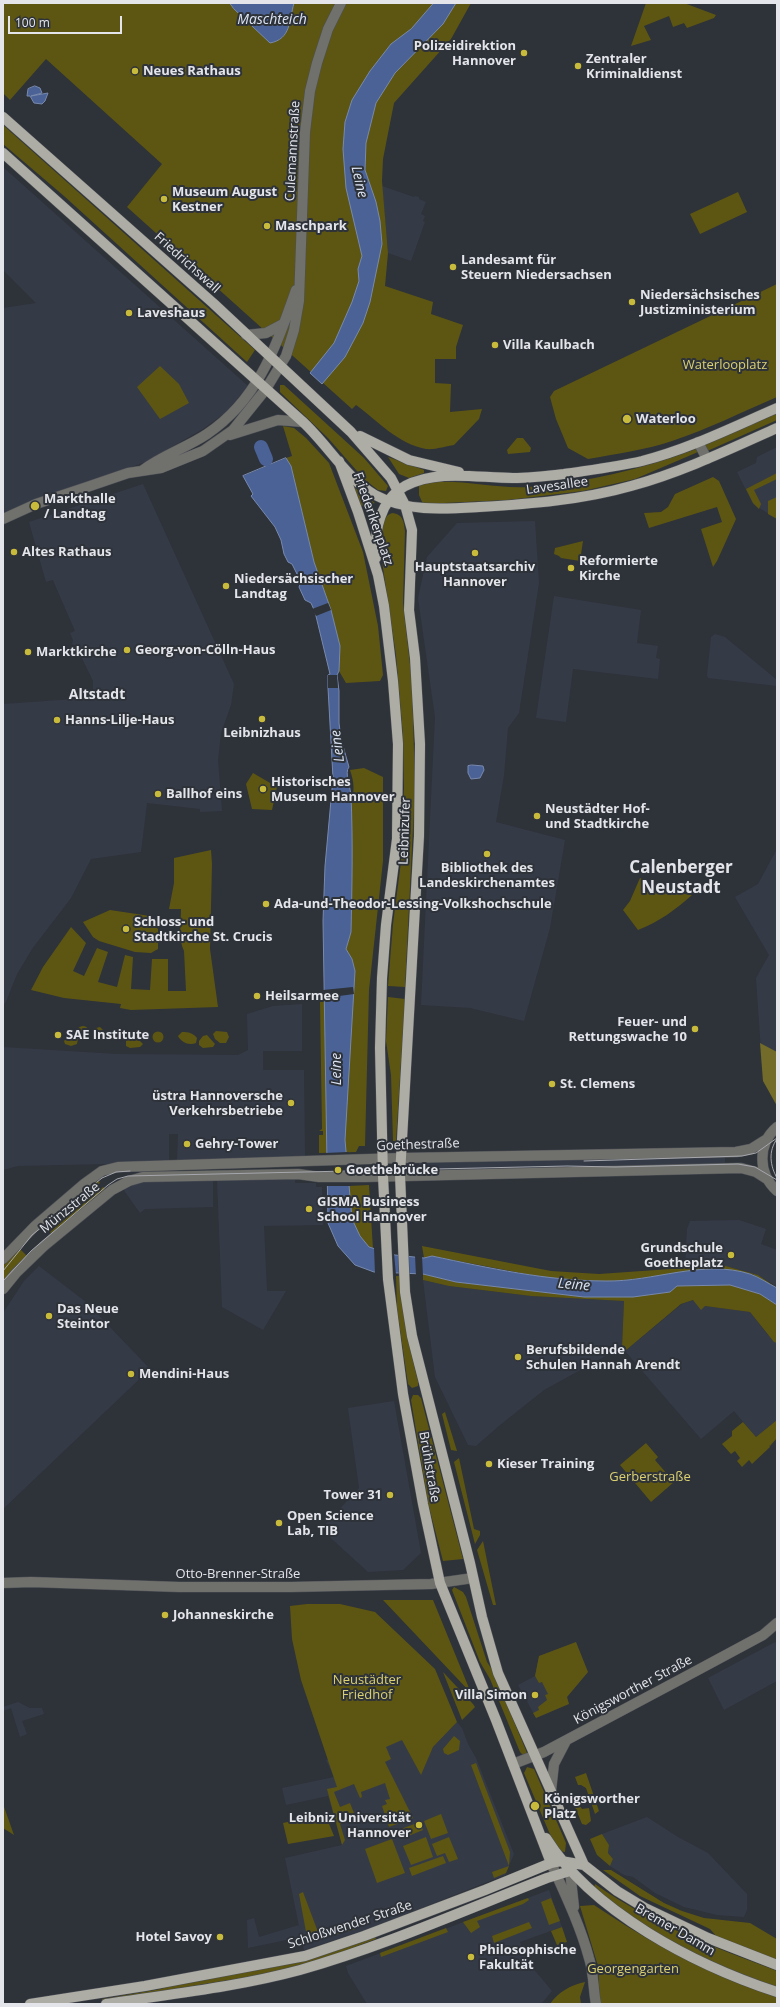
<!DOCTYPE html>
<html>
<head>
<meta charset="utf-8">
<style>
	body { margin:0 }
	#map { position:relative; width:780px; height:2007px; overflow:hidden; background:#2e3239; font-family:"Open Sans",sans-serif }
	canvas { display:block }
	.frame { position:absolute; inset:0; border:4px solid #e3e5ea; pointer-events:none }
	.scale { position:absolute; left:8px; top:16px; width:114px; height:18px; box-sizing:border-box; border:2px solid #e3e5ea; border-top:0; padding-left:5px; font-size:12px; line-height:14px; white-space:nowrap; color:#e3e5ea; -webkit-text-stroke:3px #2e3239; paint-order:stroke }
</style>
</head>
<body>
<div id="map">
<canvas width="780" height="2007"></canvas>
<div class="frame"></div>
<div class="scale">100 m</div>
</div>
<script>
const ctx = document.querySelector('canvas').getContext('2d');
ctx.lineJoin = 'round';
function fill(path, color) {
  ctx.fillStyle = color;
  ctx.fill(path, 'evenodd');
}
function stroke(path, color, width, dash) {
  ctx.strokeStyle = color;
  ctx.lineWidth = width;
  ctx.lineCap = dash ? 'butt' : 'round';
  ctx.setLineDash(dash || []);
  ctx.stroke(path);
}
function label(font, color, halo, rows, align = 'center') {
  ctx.font = font + ' "Open Sans",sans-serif';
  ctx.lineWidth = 4;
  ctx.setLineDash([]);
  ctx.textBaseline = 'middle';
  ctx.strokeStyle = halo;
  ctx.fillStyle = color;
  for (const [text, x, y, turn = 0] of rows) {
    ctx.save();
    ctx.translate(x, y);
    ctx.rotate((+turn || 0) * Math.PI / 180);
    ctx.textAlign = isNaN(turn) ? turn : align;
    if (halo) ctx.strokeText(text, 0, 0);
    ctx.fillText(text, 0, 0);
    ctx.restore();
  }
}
const built = new Path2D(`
	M3,167L248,386L226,412L203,429L145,462L3,514V308L36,303L3,270Z
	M382,186L414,197L415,196L419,197V199L426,202L421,214L425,216L423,221L425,222L411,261L388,253Z
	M777,447V519L753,504L737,472L756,463L757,457Z
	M143,484L234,684L231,705L221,733L218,760L222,811L200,812V809L147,803L141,852L91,859L71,898L32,949L17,974L5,1004L3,1002V704L89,698L93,692V681L76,646L72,644L73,640L70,633L75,631L55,585L53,580L46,582L29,522Z
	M535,521L539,583L519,713L508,728L504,775L496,822L565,840L550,928L524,1021L470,1008L421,1005L435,717L418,598L427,557L457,523Z
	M554,596L641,610L637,643L658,646L656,658L660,659L658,679L573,669L566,722L536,718Z
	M715,634L725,637L777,680V686L708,678L707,675L711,637Z
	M777,849V1094L763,1081L756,978L769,955L735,897L758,884Z
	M302,1004V1051H263V1070H304L305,1157L177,1160L178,1134H169V1160L107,1164L18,1166L3,1170V1047L116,1054L238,1055L248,1050L247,1014L273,1006Z
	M725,1155V1167L419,1171V1163Z
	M295,1178V1183H316V1187H322L323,1225L264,1226L267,1291H286L263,1330L222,1307L217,1179Z
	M213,1179V1207L145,1209L140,1213L123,1189L145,1180Z
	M739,1220L766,1229L761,1244L777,1250V1287L758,1275L734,1268L708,1264L685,1268L687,1229L690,1221Z
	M39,1266L86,1302L150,1369L3,1509V1313L24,1281Z
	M423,1280L449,1286L531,1296L624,1301L622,1347L544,1390L500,1425L476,1446L468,1445L435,1377Z
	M693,1300L705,1306L750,1312L768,1335L777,1339V1420L756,1437L734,1411L701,1439L625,1351L682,1304Z
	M394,1401L421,1553L403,1570L368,1572L321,1529L359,1488L348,1408Z
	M576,1642L588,1672L567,1697L569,1704L536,1718L518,1685L535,1676L539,1656Z
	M775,1642L777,1645V1681L724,1710L708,1678Z
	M18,1702L30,1708H42L44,1714L22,1721L27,1734L20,1737L11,1708L3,1711V1707Z
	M457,1722L462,1728L468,1744L476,1758L514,1854L505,1875L373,1927L304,1950L285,1858L342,1845L328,1796L286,1805L282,1788L334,1777L326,1760L385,1747L402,1739L421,1774L433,1747Z
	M647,1817L678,1837L708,1853L747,1894V1910L744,1917L717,1915L684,1907L655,1893L633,1877L624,1875L610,1866L613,1859L608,1853L609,1845L602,1834Z
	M549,1890L562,1927L520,1942L526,1960L552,1991L541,2004H367L348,1973L346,1966Z
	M254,1918L259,1937L299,1925L301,1937L248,1948L247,1920Z`);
const green = new Path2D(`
	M3,3H471L451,39L394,103L383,159L382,181L388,253L385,286L433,302L431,314L463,325L456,347V359H435V383L451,384L450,412L482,409L479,419L454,445C446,446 435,450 426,449C398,444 378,421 356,405L352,409L127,207L162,164L46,59L10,100L3,93Z
	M646,3H684L716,15L714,18L687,28L684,23L673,27L669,16L644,26L651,40L631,46Z
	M3,125L255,350L247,362L64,196L3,144Z
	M738,192L747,212L700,234L690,214Z
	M777,284V397C742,412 708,429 672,441C645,450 616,454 588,459L568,448L556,419L550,397L554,391Z
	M160,366L179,384L189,403L160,419L137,387Z
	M280,385H284L364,458L388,486L386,491L378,490L364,479L328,438L280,392Z
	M777,412V420L705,452L702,446Z
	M283,426L294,428L306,438L329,463L363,552L378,626L383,675L380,681L346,683L339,671L340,646L331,610L314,562L291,467L286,458L292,456Z
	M517,438H523L531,448L530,452L508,454L507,450Z
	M696,449L698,452L635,479L583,491L508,500L423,504L419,495V484C455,477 491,489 528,487C586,483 642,469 696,449Z
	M388,457L424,470V473L409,478L399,474Z
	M777,473V479L754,490L761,504L759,509L753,503L746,489Z
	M713,477L719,481L736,519L717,561L713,567L701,529L722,522L717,507L649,528L644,513L661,512L668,507L675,494Z
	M351,485L375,503L359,507Z
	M777,497V519L768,514V501Z
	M392,513C403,514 404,522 405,531L403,603L412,682L415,788L405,987L388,986L393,924L401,862L404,787L403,736L396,655L380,548L384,520L388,515Z
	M583,541L580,561L561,558L559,556L554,554L555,548Z
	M364,768L383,777V861L369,990L365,1146H359L356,1152L319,1153V1135H323V1131H319L322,1129L320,1002L324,998L353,995L355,971L352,959L346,949L351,932V803C355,790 354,782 350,770Z
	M253,773L277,787L272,810L252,809L246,784Z
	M211,850L212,864L210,949L218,1007L131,1010L120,1008L121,1004L64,998L31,990L43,967L71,927L86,943L73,971L84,976L97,948L108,952L98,982L117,987L125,955L133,957L131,989L150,990L152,959H168V991H186L184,951C178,939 181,922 181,909H169L174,883V858Z
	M640,878L672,892L692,895C675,910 659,922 638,930L623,910L630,901Z
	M110,910L150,916L149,921L158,929V949L151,953L135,952L99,941L93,937L83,922Z
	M388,997L405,999L396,1141H393L391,1075L386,1041Z
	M77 1032a6 6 0 1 1 12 0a6 6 0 1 1-12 0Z
	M100,1027L109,1036L106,1039L96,1040L92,1038V1033L96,1028Z
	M216,1031L227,1032L229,1037L226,1043H220L215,1039L213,1034Z
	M152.5 1037a5.5 5.5 0 1 1 11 0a5.5 5.5 0 1 1-11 0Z
	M182,1032C189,1032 193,1033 197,1038L196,1043C189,1046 181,1042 178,1036Z
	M70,1035L78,1038L77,1044L71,1046L65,1044L64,1041Z
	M134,1035L143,1044L140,1047L130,1048L126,1046V1041L130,1036Z
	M207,1035L215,1044L213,1047L203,1048L199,1045V1041L203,1036Z
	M97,1179L100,1183L46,1226L43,1222Z
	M369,1185L373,1249C351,1239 351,1207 349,1186Z
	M103,1187L106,1190L53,1235L50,1232Z
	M422,1246L551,1271L599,1274L685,1268L708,1264L722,1265L758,1275L777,1288L752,1274L719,1269L607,1282L542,1277L432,1256L424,1258Z
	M18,1247L27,1256L3,1285V1266Z
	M423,1274L456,1282L584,1297H633L669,1292L677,1286L730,1285L760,1294L777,1305V1343L774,1342L750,1312L705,1306L701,1310L693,1300L681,1304L625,1351L622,1347L624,1301L531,1296L449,1286L423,1280Z
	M396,1276H400C402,1313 409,1346 418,1381V1386L412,1388L408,1384L397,1309Z
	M413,1395H418L421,1398L463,1559L443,1561L428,1503L411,1400Z
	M445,1412L457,1451L451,1450L442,1414Z
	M777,1420V1438L770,1446L769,1445L770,1447L752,1464L749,1460L742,1467L737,1461L740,1458L735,1451L731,1454L722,1444L732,1436V1431L743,1422L756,1437Z
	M646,1443L658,1457L655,1460L674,1482L651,1502L620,1465Z
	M459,1458L474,1529L480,1531V1535L475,1544L454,1462Z
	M483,1541L496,1605H493L477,1550Z
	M454,1587L463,1592L466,1597L487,1662L493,1671L527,1753L524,1756L520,1752L490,1679L480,1662L452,1590Z
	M383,1600H433L471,1693Z
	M307,1604H340L375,1612L435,1669L457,1722L433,1747L421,1775L402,1740L386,1747L391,1759L385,1762L413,1818L389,1827L382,1806L387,1804L385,1800L390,1799L385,1783L361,1792L362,1797L360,1798L354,1784L334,1792L340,1807L350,1803L356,1818L340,1824L345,1840L342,1845L327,1789L337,1787L301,1680L292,1639L290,1606Z
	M576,1642L588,1672L567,1697L569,1704L536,1718L533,1713L539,1710L538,1707L547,1700L545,1695L548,1694L542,1682L539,1683L535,1676L539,1656Z
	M443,1672L473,1704L475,1707L462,1720Z
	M454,1736L460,1741L459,1750L448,1755L444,1753L443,1749Z
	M476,1763L510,1852L509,1866L506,1873L494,1878L492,1872L509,1866L471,1765Z
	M527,1767L534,1769L566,1843L565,1852L559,1851L549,1832L524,1773Z
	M586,1773L599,1811L595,1814L586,1788L581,1785H578L575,1777Z
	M577,1801L582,1809L589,1808L591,1821L586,1825L582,1824L573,1802Z
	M3,1804L14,1835L3,1828Z
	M325,1814L334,1836L288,1844L283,1823Z
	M441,1814L448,1833L431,1839L424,1821Z
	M420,1822L423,1830L401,1839L398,1830Z
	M602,1834L609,1845L608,1853L613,1859L610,1866L597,1855L590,1839Z
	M426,1837L433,1857L411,1865L403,1846Z
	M449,1837L458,1859L449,1862L445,1853L437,1856L432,1844Z
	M392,1839L405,1873L377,1883L365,1849Z
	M443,1856L446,1863L412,1876L409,1868Z
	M603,1870H611L664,1903L682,1911L704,1918L750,1923L777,1939V1961L718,1938L710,1929L640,1896Z
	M595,1884C653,1925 712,1946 777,1971V1987C711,1967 646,1932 594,1888Z
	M303,1892L318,1932L353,1922L356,1929L314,1941H310L307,1937L299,1894Z
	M528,1898L529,1900L523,1904L477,1921L480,1927L471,1933L463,1922Z
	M551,1898L560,1921L549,1925L541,1902Z
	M594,1905C651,1943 711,1977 777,1997V2004H600L598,1966L580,1906Z
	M529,1922L532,1928L494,1943L492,1936Z
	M562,1927L567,1942L557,1945L551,1931Z
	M446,1928L448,1932L381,1957L380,1953Z
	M375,1937L376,1939L320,1960L260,1975L102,2001V1999L161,1989L183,1982L318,1956Z
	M585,1982L580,1997L581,2004H550C558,1992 571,1985 585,1982Z`);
const forest = new Path2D(`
	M760,1043L777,1052V1106L763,1081Z`);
const water = new Path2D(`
	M230,3H294C289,21 291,39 270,43L234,9Z
	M434,3H456L443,24L395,73L376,103L366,143L365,170L376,202L380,221L382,244L370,302L363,323L345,357L322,384L310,373L334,343L352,302L359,281L358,269L362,256L346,188L343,149L345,122L352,100L370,71L391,44L411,29Z
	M35,86L40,88L42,93L31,96L48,93L45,101L42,104L34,103L30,96H27L28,89Z
	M286,458L291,466L314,562L331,610L340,646L339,671L337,675L339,691V723L341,739L349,767C344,772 351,789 351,796C353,841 352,887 351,932L346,949L352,959L355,971L345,1140L352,1219L360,1236L369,1247L395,1255L424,1258L432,1256C489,1268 547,1281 606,1281C653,1282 703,1259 750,1274C759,1277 769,1284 777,1288V1305L760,1294L730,1285L677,1286L670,1292L633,1297H584L456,1282L423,1274L374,1272L355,1265L338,1246L328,1223L323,921L325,866L333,778L328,688V675L330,674L315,612L311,603L305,600L299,587L301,582L292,564L288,562L284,554L281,540L275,527L251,496L253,494L243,476Z
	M472,765L483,766L484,770L480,778L471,779L468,773V766Z`);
const pier = new Path2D(`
	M328,603L331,610L316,616L312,609Z
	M328,675H337L338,688H328Z
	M353,987L354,994L324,998L323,990Z
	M348,1152L351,1186H326L325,1153Z
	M374,1247L394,1253L396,1275L375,1274Z
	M415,1255L422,1256L423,1276H416Z`);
const river = new Path2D(`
	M261,447L266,459`);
const minor = new Path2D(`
	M246,335L266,333L283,324
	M230,435L278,420L303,422
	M698,442L707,459
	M143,470C163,455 186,448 207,434C259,399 276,346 296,290
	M3,519L36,504L90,486L128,473L161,468L203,451L233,430L266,389L286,356L294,330L299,301L305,132L310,91L317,63L328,29L341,3
	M777,1127C757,1144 758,1174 777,1191
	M3,1259L35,1226L84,1184L102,1171L118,1167L401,1158L736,1152L751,1149L767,1139
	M3,1289L16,1273L44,1246L112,1190L129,1181L143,1177L298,1174L319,1177H365L741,1168L756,1172L767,1179
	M3,1583L31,1582L179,1587H291L431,1584L473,1578
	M513,1764L544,1752L683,1678L763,1635L777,1623
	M551,1791L554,1764L566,1741
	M551,1863C565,1894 580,1925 589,1958C594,1973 593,1989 596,2004
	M570,1871L574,1907`);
const major = new Path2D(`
	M3,117L213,303L351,432L391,478L405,505L412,530L409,610L415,658L420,744L419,836L400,1175L405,1292L412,1336L470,1563L482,1617L498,1673L584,1865L617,1891L645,1908L708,1938L777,1965
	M3,153L303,422C327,444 348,480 375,495C406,512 445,509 479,507C530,504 582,500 631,486C682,472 730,449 777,428
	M360,436L409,460L459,472
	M339,461L358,512L378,575L384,606L393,681L398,744L397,839L386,925L382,978L380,1048L383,1176L388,1279L403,1394L423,1504L440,1583L496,1720L551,1863
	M376,558C374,531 380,500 405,486C438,469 478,478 513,478C530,478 547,476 564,474C590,470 616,467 642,461C689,449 733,427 777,408
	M546,1838C592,1912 695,1965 777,1992
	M30,2004L145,1986L305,1956L364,1936L485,1890L551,1863L561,1861L584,1865
	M106,2004C171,1994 237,1987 300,1970C384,1946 465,1910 547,1878L570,1871`);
const tram = new Path2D(`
	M777,1139C768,1151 770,1166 777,1178
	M584,1161L742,1156L756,1153L777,1138
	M3,1271L32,1235L102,1178L116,1172L130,1171
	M3,1281L31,1251L108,1185L117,1179L128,1176L567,1166L615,1167L738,1164L755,1167L777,1180`);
const markers = [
	[524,53,4,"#c8bb3b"],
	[578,66,4,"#c8bb3b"],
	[135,71,4,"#c8bb3b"],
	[164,199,4,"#c8bb3b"],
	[267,226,4,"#c8bb3b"],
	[453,267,4,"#c8bb3b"],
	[632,302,4,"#c8bb3b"],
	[129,313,4,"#c8bb3b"],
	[495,345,4,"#c8bb3b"],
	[627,419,5,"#c8bb3b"],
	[35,506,5,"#c8bb3b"],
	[14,552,4,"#c8bb3b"],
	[475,553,4,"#c8bb3b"],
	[571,568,4,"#c8bb3b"],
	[226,586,4,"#c8bb3b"],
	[127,650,4,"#c8bb3b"],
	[28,652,4,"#c8bb3b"],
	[262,719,4,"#c8bb3b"],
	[57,720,4,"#c8bb3b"],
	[263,789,4,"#c8bb3b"],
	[158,794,4,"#c8bb3b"],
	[537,816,4,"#c8bb3b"],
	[487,854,4,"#c8bb3b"],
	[266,904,4,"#c8bb3b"],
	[126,929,4,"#c8bb3b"],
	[257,996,4,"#c8bb3b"],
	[695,1029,4,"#c8bb3b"],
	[58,1035,4,"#c8bb3b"],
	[552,1084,4,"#c8bb3b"],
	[291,1103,4,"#c8bb3b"],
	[187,1144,4,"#c8bb3b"],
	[338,1170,4,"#c8bb3b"],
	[309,1209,4,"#c8bb3b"],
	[731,1255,4,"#c8bb3b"],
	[49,1316,4,"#c8bb3b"],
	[518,1357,4,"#c8bb3b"],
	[131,1374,4,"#c8bb3b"],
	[489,1464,4,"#c8bb3b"],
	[390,1495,4,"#c8bb3b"],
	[279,1523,4,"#c8bb3b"],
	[165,1615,4,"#c8bb3b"],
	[535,1695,4,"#c8bb3b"],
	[535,1806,5,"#c8bb3b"],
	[419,1825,4,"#c8bb3b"],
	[220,1937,4,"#c8bb3b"],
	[471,1957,4,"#c8bb3b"]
];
const poiNames = [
	["Polizeidirektion",516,46,"right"],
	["Hannover",516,61,"right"],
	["Zentraler",586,59],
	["Kriminaldienst",586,74],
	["Neues Rathaus",143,71],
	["Museum August",172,192],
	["Kestner",172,207],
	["Maschpark",275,226],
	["Landesamt für",461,260],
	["Steuern Niedersachsen",461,275],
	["Niedersächsisches",640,295],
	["Justizministerium",640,310],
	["Laveshaus",137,313],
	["Villa Kaulbach",503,345],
	["Waterloo",636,419],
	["Markthalle",44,499],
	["/ Landtag",44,514],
	["Altes Rathaus",22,552],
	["Reformierte",579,561],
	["Kirche",579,576],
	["Hauptstaatsarchiv",475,567,"center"],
	["Hannover",475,582,"center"],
	["Niedersächsischer",234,579],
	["Landtag",234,594],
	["Georg-von-Cölln-Haus",135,650],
	["Marktkirche",36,652],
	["Hanns-Lilje-Haus",65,720],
	["Leibnizhaus",262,733,"center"],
	["Historisches",271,782],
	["Museum Hannover",271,797],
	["Ballhof eins",166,794],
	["Neustädter Hof-",545,809],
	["und Stadtkirche",545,824],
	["Bibliothek des",487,868,"center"],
	["Landeskirchenamtes",487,883,"center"],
	["Ada-und-Theodor-Lessing-Volkshochschule",274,904],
	["Schloss- und",134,922],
	["Stadtkirche St. Crucis",134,937],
	["Heilsarmee",265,996],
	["Feuer- und",687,1022,"right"],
	["Rettungswache 10",687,1037,"right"],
	["SAE Institute",66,1035],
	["St. Clemens",560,1084],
	["üstra Hannoversche",283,1096,"right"],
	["Verkehrsbetriebe",283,1111,"right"],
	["Gehry-Tower",195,1144],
	["Goethebrücke",346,1170],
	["GISMA Business",317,1202],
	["School Hannover",317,1217],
	["Grundschule",723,1248,"right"],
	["Goetheplatz",723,1263,"right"],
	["Das Neue",57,1309],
	["Steintor",57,1324],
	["Berufsbildende",526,1350],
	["Schulen Hannah Arendt",526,1365],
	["Mendini-Haus",139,1374],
	["Kieser Training",497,1464],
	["Tower 31",382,1495,"right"],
	["Open Science",287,1516],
	["Lab, TIB",287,1531],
	["Johanneskirche",173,1615],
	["Villa Simon",527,1695,"right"],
	["Königsworther",544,1799],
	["Platz",544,1814],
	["Leibniz Universität",411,1818,"right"],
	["Hannover",411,1833,"right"],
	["Hotel Savoy",212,1937,"right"],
	["Philosophische",479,1950],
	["Fakultät",479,1965]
];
const streetNames = [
	["Culemannstraße",293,151,-87],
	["Friedrichswall",187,263,42],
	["Lavesallee",557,486,-8],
	["Friederikenplatz",373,519,71],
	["Leibnizufer",405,831,-88],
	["Goethestraße",418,1145,-2],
	["Münzstraße",70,1208,-39],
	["Brühlstraße",429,1467,80],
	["Otto-Brenner-Straße",238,1574],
	["Königsworther Straße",633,1690,-28],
	["Schloßwender Straße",350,1925,-18],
	["Bremer Damm",675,1930,30]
];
const parkNames = [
	["Waterlooplatz",725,365],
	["Gerberstraße",650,1477],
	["Neustädter",367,1680],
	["Friedhof",367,1695],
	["Georgengarten",633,1969]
];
const waterNames = [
	["Maschteich",272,20],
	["Leine",359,182,77],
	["Leine",338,746,-97],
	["Leine",337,1069,-90],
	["Leine",574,1285,5]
];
const neighbourhoodNames = [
	["Altstadt",97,695]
];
const districtNames = [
	["Calenberger",681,868],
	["Neustadt",681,888]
];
fill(built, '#353a47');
fill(green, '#5d5612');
fill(forest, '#726b29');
fill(water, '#4a6295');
stroke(water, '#7889ae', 1);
fill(pier, '#2e3239');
stroke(river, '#4a6295', 14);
stroke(minor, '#4b4f55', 11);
stroke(major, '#4b4f55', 11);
stroke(minor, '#70706c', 10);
stroke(major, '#aeada5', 10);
stroke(tram, '#a5a7ad', 1);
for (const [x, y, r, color] of markers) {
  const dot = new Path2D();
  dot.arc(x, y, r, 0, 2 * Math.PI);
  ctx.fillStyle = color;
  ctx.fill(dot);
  stroke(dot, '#2e3239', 1.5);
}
label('bold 13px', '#e3e5ea', '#2e3239', poiNames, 'left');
label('13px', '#e3e5ea', '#2e3239', streetNames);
label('13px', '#dad072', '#2e3239', parkNames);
label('italic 14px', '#dce4f4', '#2e3239', waterNames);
label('bold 14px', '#e3e5ea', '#2e3239', neighbourhoodNames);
label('bold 17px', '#e3e5ea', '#2e3239', districtNames);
</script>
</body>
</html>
